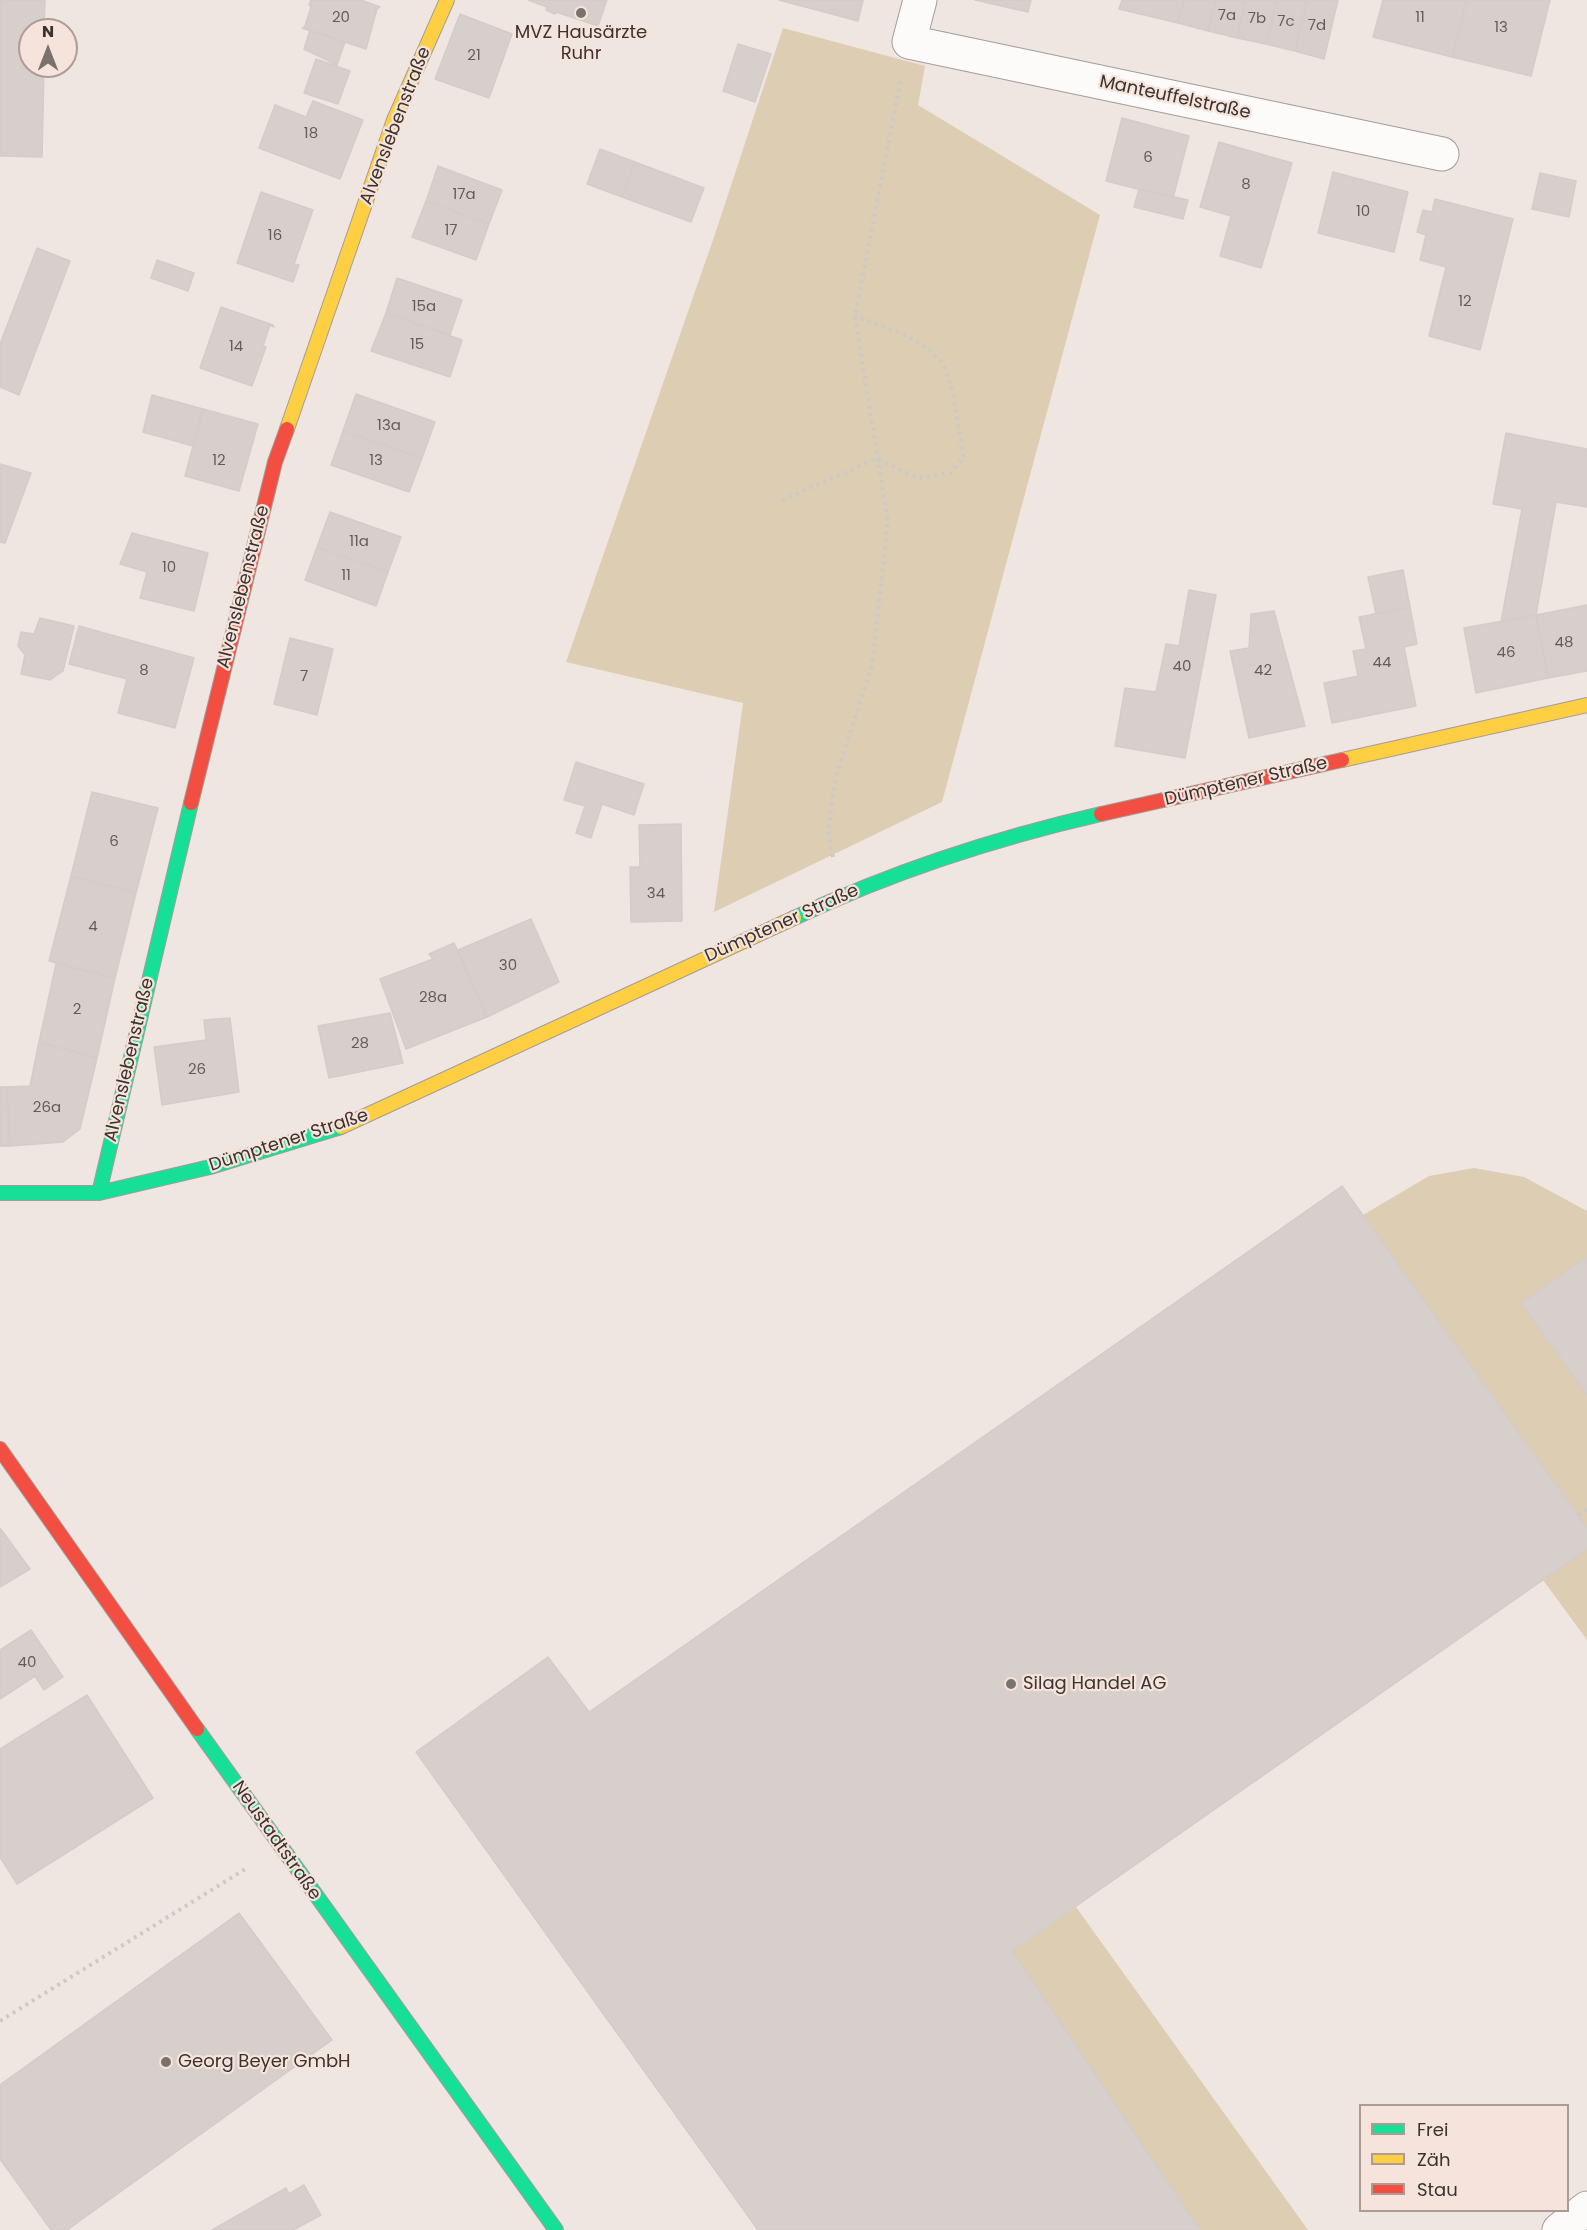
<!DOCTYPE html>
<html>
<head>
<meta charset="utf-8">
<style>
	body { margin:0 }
	#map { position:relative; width:1587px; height:2230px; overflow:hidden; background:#f0e6e1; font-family:Poppins,sans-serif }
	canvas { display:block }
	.legend { position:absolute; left:1359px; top:2104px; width:210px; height:108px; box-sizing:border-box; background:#f6e3db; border:2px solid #ab9d96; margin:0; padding:8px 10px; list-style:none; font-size:18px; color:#3a332f }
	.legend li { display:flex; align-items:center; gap:12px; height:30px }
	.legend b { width:30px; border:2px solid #ab9d96 }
	.north { position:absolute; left:18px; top:18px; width:60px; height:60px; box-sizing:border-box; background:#f6e3db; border:2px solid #ab9d96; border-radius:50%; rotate:0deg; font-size:16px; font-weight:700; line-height:24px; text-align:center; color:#3a332f }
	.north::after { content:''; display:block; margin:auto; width:21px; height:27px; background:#7a726d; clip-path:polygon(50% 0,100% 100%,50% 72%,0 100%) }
</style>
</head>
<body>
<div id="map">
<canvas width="1587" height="2230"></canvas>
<ul class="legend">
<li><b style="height:8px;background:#16e098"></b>Frei</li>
<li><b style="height:8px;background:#ffcf43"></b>Zäh</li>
<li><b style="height:8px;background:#f24e42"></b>Stau</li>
</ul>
<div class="north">N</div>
</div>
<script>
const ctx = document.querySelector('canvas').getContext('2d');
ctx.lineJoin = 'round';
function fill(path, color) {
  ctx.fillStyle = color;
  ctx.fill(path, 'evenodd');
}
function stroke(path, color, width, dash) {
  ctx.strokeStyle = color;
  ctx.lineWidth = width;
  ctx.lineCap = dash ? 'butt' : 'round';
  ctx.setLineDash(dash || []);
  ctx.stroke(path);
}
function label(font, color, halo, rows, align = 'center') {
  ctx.font = font + ' Poppins,sans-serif';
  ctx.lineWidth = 4.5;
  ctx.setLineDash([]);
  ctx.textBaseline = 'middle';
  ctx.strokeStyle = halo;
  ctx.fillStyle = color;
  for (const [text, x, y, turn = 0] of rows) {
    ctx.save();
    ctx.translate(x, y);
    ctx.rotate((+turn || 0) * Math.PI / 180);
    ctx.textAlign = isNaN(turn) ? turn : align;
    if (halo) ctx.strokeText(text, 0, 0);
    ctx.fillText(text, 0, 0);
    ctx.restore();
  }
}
const green = new Path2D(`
	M783,28L925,66L918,105L1100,215L942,802L714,912L743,703L566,662L714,237Z
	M1474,1168L1524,1177L1587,1211V1528L1363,1215L1429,1176Z
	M1587,1549V1640L1543,1580Z
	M1076,1907L1308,2230H1200L1012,1951Z`);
const building = new Path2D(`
	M0,0H45L44,30H30V66H44L42,157L0,156Z
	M311,0H361L380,7L377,9L366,49L302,28L305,26L311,7L309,5Z
	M528,0H607L598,26L556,12L555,14L546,10L547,7Z
	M779,0H863L858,21Z
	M975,0H1031L1028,12Z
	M1122,0H1184L1178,23L1119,9Z
	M1184,0H1216L1208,31L1178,23Z
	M1216,0H1246L1237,38L1208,31Z
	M1246,0H1277L1266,44L1237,38Z
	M1277,0H1307L1295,51L1266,44Z
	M1307,0H1338L1324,59L1295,51Z
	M1383,0H1467L1452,57L1373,37Z
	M1467,0H1550L1531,76L1452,57Z
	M460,14L512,34L489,98L435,79Z
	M310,30L345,42L337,65L304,49Z
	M738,44L771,54L755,102L723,91Z
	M316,59L350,71L338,104L304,93Z
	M313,101L363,120L340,179L259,148L275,105L306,117Z
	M1122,118L1189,136L1173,198L1106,181Z
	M1219,142L1292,163L1261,268L1220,256L1231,216L1200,207Z
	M600,149L635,162L622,197L587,184Z
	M635,162L704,188L691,222L622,197Z
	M438,166L502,190L489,224L426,201Z
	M1333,172L1408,192L1394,252L1318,233Z
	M1540,173L1576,181L1569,217L1532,209Z
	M1139,189L1188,200L1183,219L1134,207Z
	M261,192L313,210L294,264L299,265L293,282L237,263Z
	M1435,199L1513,219L1480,350L1429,336L1446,267L1420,260L1426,235L1417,232L1423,210L1432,212Z
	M426,201L489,224L476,260L412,237Z
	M37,248L70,261L19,395L0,387V344Z
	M157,260L194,273L188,291L151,278Z
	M397,278L462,300L450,335L386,313Z
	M221,307L273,325L274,327L270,325L263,346L266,347L252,386L200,368Z
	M386,313L462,340L450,377L371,351Z
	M356,394L435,422L422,458L343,431Z
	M152,395L203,409L193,446L143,432Z
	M203,409L258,424L239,491L185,476Z
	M343,431L422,458L409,492L331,465Z
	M1506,433L1587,449V507L1556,502L1536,615L1501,622L1522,509L1493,504Z
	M0,464L31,473L5,543L0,542Z
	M330,512L401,537L388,572L317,547Z
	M132,533L208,553L194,611L140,598L147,572L120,564Z
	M317,547L388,572L376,606L305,580Z
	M1403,570L1410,607L1376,614L1368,577Z
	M1189,590L1216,595L1185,758L1115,746L1125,688L1156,692L1166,644L1179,646Z
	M1587,605V671L1548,678L1536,615Z
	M1410,607L1417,644L1404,647L1416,706L1332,723L1324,683L1358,676L1353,651L1366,649L1359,617Z
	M1274,611L1305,726L1249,738L1230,651L1249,648L1251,614Z
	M1536,615L1548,678L1476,693L1464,628Z
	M40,618L74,626L63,671L50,680L21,674L25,655L18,646L21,632L34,634Z
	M79,626L194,658L175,728L118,713L127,679L69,664Z
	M290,638L333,649L317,715L274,704Z
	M576,762L644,784L634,815L602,804L591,838L576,833L585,806L564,800Z
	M92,792L158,808L136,893L71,876Z
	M681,824L682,921L631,922L630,867H640L639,825Z
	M71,876L136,893L115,978L49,961Z
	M531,919L559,982L487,1017L458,950Z
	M454,943L487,1017L406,1049L380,979L433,959L429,954Z
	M56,964L115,978L97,1058L39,1042Z
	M390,1013L403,1063L329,1078L318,1026Z
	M230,1018L239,1092L162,1105L154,1047L206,1040L204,1020Z
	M39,1042L97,1058L80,1129L63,1142L10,1146L7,1087L30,1086Z
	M0,1087H7L10,1146H0Z
	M1342,1186L1587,1528V1549L1012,1951L1200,2230H758L416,1752L548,1657L589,1712Z
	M1587,1257V1395L1521,1303Z
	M0,1528L30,1569L0,1587Z
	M31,1630L63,1677L44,1690L35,1676L0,1699V1650Z
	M87,1695L153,1798L17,1884L0,1857V1749Z
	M239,1913L332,2040L67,2230H51L0,2159V2085Z
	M304,2185L321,2215L293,2230H212L286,2188L289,2194Z`);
const path = new Path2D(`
	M782,500L876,459L919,478L950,473L964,457C958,430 956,400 947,374C937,342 883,326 855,316
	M833,857L828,831L836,776L872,665L888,522L855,316L901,78
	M1578,1515L1587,1509
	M0,2021L247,1868`);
const street = new Path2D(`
	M920,0L909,42L1442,154
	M1559,2230L1587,2208`);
const fast = new Path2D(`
	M794,918C892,872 996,838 1101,814
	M0,1193H99L210,1167L341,1127
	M99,1193L191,803
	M197,1729L556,2230`);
const slow = new Path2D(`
	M287,429L394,120L447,0
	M1342,760L1587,705
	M341,1127L794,918`);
const jam = new Path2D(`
	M191,803L275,462L287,429
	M1101,814L1342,760
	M0,1449L197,1729`);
const markers = [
	[581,13,6,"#7a726d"],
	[1011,1684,6,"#7a726d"],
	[166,2062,6,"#7a726d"]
];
const numberNames = [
	["7a",1227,16],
	["20",341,18],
	["11",1420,18],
	["7b",1257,19],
	["7c",1286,22],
	["7d",1317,26],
	["13",1501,28],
	["21",474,56],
	["18",311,134],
	["6",1148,158],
	["8",1246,185],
	["17a",464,195],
	["10",1363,212],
	["17",451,231],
	["16",275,236],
	["12",1465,302],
	["15a",424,307],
	["15",417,345],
	["14",236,347],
	["13a",389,426],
	["12",219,461],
	["13",376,461],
	["11a",359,542],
	["10",169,568],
	["11",346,576],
	["48",1564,643],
	["46",1506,653],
	["44",1382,663],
	["40",1182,667],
	["8",144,671],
	["42",1263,671],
	["7",304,677],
	["6",114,842],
	["34",656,894],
	["4",93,927],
	["30",508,966],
	["28a",433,998],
	["2",77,1010],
	["28",360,1044],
	["26",197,1070],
	["26a",47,1108],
	["40",27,1663]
];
const poiNames = [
	["MVZ Hausärzte",581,33,"center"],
	["Ruhr",581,54,"center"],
	["Silag Handel AG",1023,1684],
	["Georg Beyer GmbH",178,2062]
];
const streetNames = [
	["Manteuffelstraße",1175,98,12],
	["Alvenslebenstraße",396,126,-69],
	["Alvenslebenstraße",244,587,-76],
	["Dümptener Straße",1246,782,-13],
	["Dümptener Straße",782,924,-24],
	["Alvenslebenstraße",130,1060,-77],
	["Dümptener Straße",289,1141,-18],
	["Neustadtstraße",276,1841,55]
];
fill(green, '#ddcdb2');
fill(building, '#d7cfcb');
stroke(building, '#d4ccc9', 1.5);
stroke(street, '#a49c98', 35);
stroke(fast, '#a49c98', 16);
stroke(slow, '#a49c98', 16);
stroke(jam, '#a49c98', 16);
stroke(path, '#cdc9c8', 4, [3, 4.5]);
stroke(street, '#fdfbfa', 33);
stroke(fast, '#16e098', 14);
stroke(slow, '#ffcf43', 14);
stroke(jam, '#f24e42', 14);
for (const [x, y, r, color] of markers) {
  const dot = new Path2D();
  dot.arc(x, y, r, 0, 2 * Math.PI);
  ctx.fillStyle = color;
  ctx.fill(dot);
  stroke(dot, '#f6e3db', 2);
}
label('15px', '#645c58', null, numberNames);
label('18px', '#3a332f', '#f6e3db', poiNames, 'left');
label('18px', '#3a332f', '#f6e3db', streetNames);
</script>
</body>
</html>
